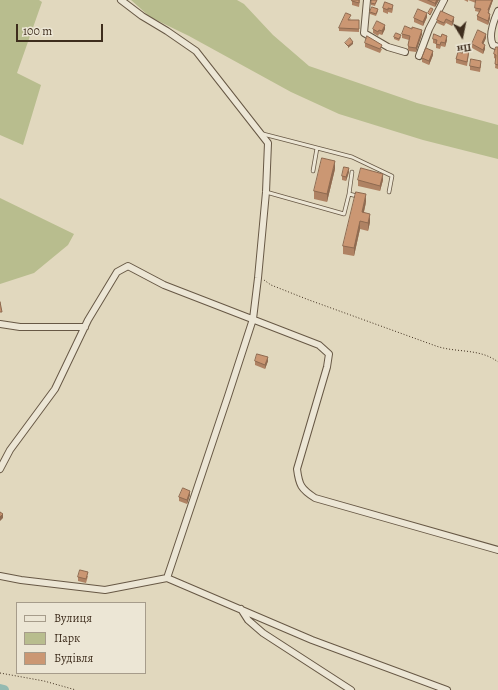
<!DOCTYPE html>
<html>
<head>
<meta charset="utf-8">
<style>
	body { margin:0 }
	#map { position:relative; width:498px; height:690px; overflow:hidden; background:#e1d8be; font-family:Alegreya,serif }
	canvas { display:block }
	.legend { position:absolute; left:16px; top:602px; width:130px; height:72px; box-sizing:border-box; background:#ece6d5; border:1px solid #a69c8b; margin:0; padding:5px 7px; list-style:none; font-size:12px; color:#3e2d1d }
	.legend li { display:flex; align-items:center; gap:8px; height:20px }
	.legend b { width:20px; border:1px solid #a69c8b }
	.north { position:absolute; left:442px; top:16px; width:40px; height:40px; -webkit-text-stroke:3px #ece6d5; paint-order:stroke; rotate:170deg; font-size:11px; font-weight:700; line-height:16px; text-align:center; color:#3e2d1d }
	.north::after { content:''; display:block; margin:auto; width:14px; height:18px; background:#3e2d1d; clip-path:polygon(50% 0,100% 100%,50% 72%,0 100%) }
	.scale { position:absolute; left:16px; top:24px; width:87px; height:18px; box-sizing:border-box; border:2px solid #3e2d1d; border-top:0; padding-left:5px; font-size:12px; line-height:14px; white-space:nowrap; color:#3e2d1d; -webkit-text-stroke:3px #ece6d5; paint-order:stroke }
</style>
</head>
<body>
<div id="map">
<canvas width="498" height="690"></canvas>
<ul class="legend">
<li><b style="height:5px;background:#ece6d5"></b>Вулиця</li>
<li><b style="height:11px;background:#b8bd8e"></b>Парк</li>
<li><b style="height:11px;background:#cb9773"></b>Будівля</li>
</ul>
<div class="north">Пн</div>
<div class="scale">100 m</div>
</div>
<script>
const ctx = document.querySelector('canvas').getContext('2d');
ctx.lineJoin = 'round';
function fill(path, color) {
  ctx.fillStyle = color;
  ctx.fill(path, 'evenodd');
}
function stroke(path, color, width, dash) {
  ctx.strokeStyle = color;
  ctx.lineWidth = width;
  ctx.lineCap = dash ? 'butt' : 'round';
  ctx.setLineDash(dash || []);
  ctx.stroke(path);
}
const green = new Path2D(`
	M0,0H39L42,2L17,73L41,85L23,145L0,135Z
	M131,0H237L244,4L273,35L309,66L417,103L498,125V159L423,140L339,114L291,92L189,36L150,17Z
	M0,198L74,234L68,245L34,273L0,284Z`);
const river = new Path2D(`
	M0,689L4,690`);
const path = new Path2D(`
	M264,280L271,285L309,300L436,346C456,353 480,348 498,362
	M0,673L44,681L76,690`);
const service = new Path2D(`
	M263,134L352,157L392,176L389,192
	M313,171L317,148
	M266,192L344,214L349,194L357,196
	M349,194L352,172`);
const minor = new Path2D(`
	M367,0L364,33L388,47L405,52
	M498,11C494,20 488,36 493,45L498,47
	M419,56L429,29L444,0
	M0,324L20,327H85
	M0,469L10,450L55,389L88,320L117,272L128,266L164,285L319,345L329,354L327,367L297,469C299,485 301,489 315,498L498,550
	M0,576L21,580L105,590L167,578L228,396L253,319L258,278L266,192L268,143L196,51L167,31L142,16L121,0
	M167,578L312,640L447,690
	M241,609L248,620L263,633L351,690`);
const wall = new Path2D(`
	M352,0H360L359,7L352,5Z
	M377,0L375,6L371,5V3Z
	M418,0H439L435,7Z
	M464,0H493L489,11L490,18L488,25L477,20V16L479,12L475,11L476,3L468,0V2Z
	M385,2L393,9L392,13L388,12V14L383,12V8Z
	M378,11L376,16L370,14V12Z
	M441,11L454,21L452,26L446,23L444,26L437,23V20Z
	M427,17L423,26L414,22V18Z
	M351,18L350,20H359V32L339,31V28Z
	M373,29H385L382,35L379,34L378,36L373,33Z
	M402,34H422L416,52L409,51L408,49V45L409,40L402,38Z
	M394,37H401L399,41L394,39Z
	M486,38L483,44L485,49L483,54L472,48V44Z
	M433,39L447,40L445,47L441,46L440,49L436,48V44L433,43Z
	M365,43L382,49L380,53L365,47Z
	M498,47V69L495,68L496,59L494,58V54Z
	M469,53L467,66L456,63V59Z
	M433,55L429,65L422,62V58Z
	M481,65L480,72L470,70V66Z
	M335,169L327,202L314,199V191Z
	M349,172L346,181L342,180V176Z
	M358,180H383L380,191L358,186Z
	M366,202L364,212L370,222L368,231L360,229L354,256L343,254V246Z
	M255,361H268L265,369L255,365Z
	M190,495L187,504L179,501V497Z
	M88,576L86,583L78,581V577Z`);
const shadedWall = new Path2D(`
	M437,0H439L435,7V3Z
	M492,0H493L488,14V10Z
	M427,13V17L423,26V22Z
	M490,14V18L488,25V21Z
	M454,17V21L452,26V22Z
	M385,25V29L382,35V31Z
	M422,30V34L416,52V48Z
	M486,34V38L482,47V43Z
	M447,36V40L445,47V43Z
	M353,42V44L348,48V46Z
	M485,45V49L483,54V50Z
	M433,51V55L429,65V61Z
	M335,161V169L327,202V194Z
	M349,168V172L346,181V177Z
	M383,174V180L380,191V186Z
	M366,194V202L362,220V212Z
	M370,214V222L368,231V223Z
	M360,221V229L354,256V248Z
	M268,357V361L265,369V365Z
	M190,491V495L187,504V500Z
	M3,514V518L0,521V517Z`);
const building = new Path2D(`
	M352,0H359V3L352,1Z
	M372,0H377L375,4L371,3Z
	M428,0H437L435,3Z
	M476,0H492L488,10L489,11L488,13L490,14L488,21L477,16L481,9L475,8Z
	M385,2L393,5L392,9L388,8V10L383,8Z
	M372,7L378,9L376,14L370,12Z
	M431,8L433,9L430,15L428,13Z
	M418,9L427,13L423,22L414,18Z
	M441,11L454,17L452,22L446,19L444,23L437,20Z
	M346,13L351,15L348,20H359V29L339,28Z
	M377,21L385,25L382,31L379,30L378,32L373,29Z
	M405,26L412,29V27L422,30L416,48L409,47L408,45L410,36L402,34Z
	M478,30L486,34L482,43L485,45L483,50L472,44Z
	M396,33L401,35L399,39L394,37Z
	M434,34L441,37L442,34L447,36L445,43L441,42L440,45L436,44L437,40L433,39Z
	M367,36L382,45L380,49L365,43Z
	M350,38L353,42L348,46L345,43Z
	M496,47H498V65L495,64L496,55L494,54Z
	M426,48L433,51L429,61L422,58Z
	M463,49L469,50L467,62L456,59L458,52L462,53Z
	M471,59L481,61L480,68L470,66Z
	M322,158L335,161L327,194L314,191Z
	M344,167L349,168L346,177L342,176Z
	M361,168L383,174L380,186L358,180Z
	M356,192L366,194L362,212L370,214L368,223L360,221L354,248L343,246Z
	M0,302L2,312H0Z
	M257,354L268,357L265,365L255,361Z
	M183,488L190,491L187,500L179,497Z
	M0,512L3,514L0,517Z
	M80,570L88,572L86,579L78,577Z`);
fill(green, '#b8bd8e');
stroke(river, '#94bab1', 10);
stroke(service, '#675845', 4.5);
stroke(minor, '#675845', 8);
stroke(path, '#3e2d1d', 1, [1, 2]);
stroke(service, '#ece6d5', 3);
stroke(minor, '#ece6d5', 6);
fill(wall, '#af8263');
fill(shadedWall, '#8e6a50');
fill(building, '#cb9773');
stroke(building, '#8e6a50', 1);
</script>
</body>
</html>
